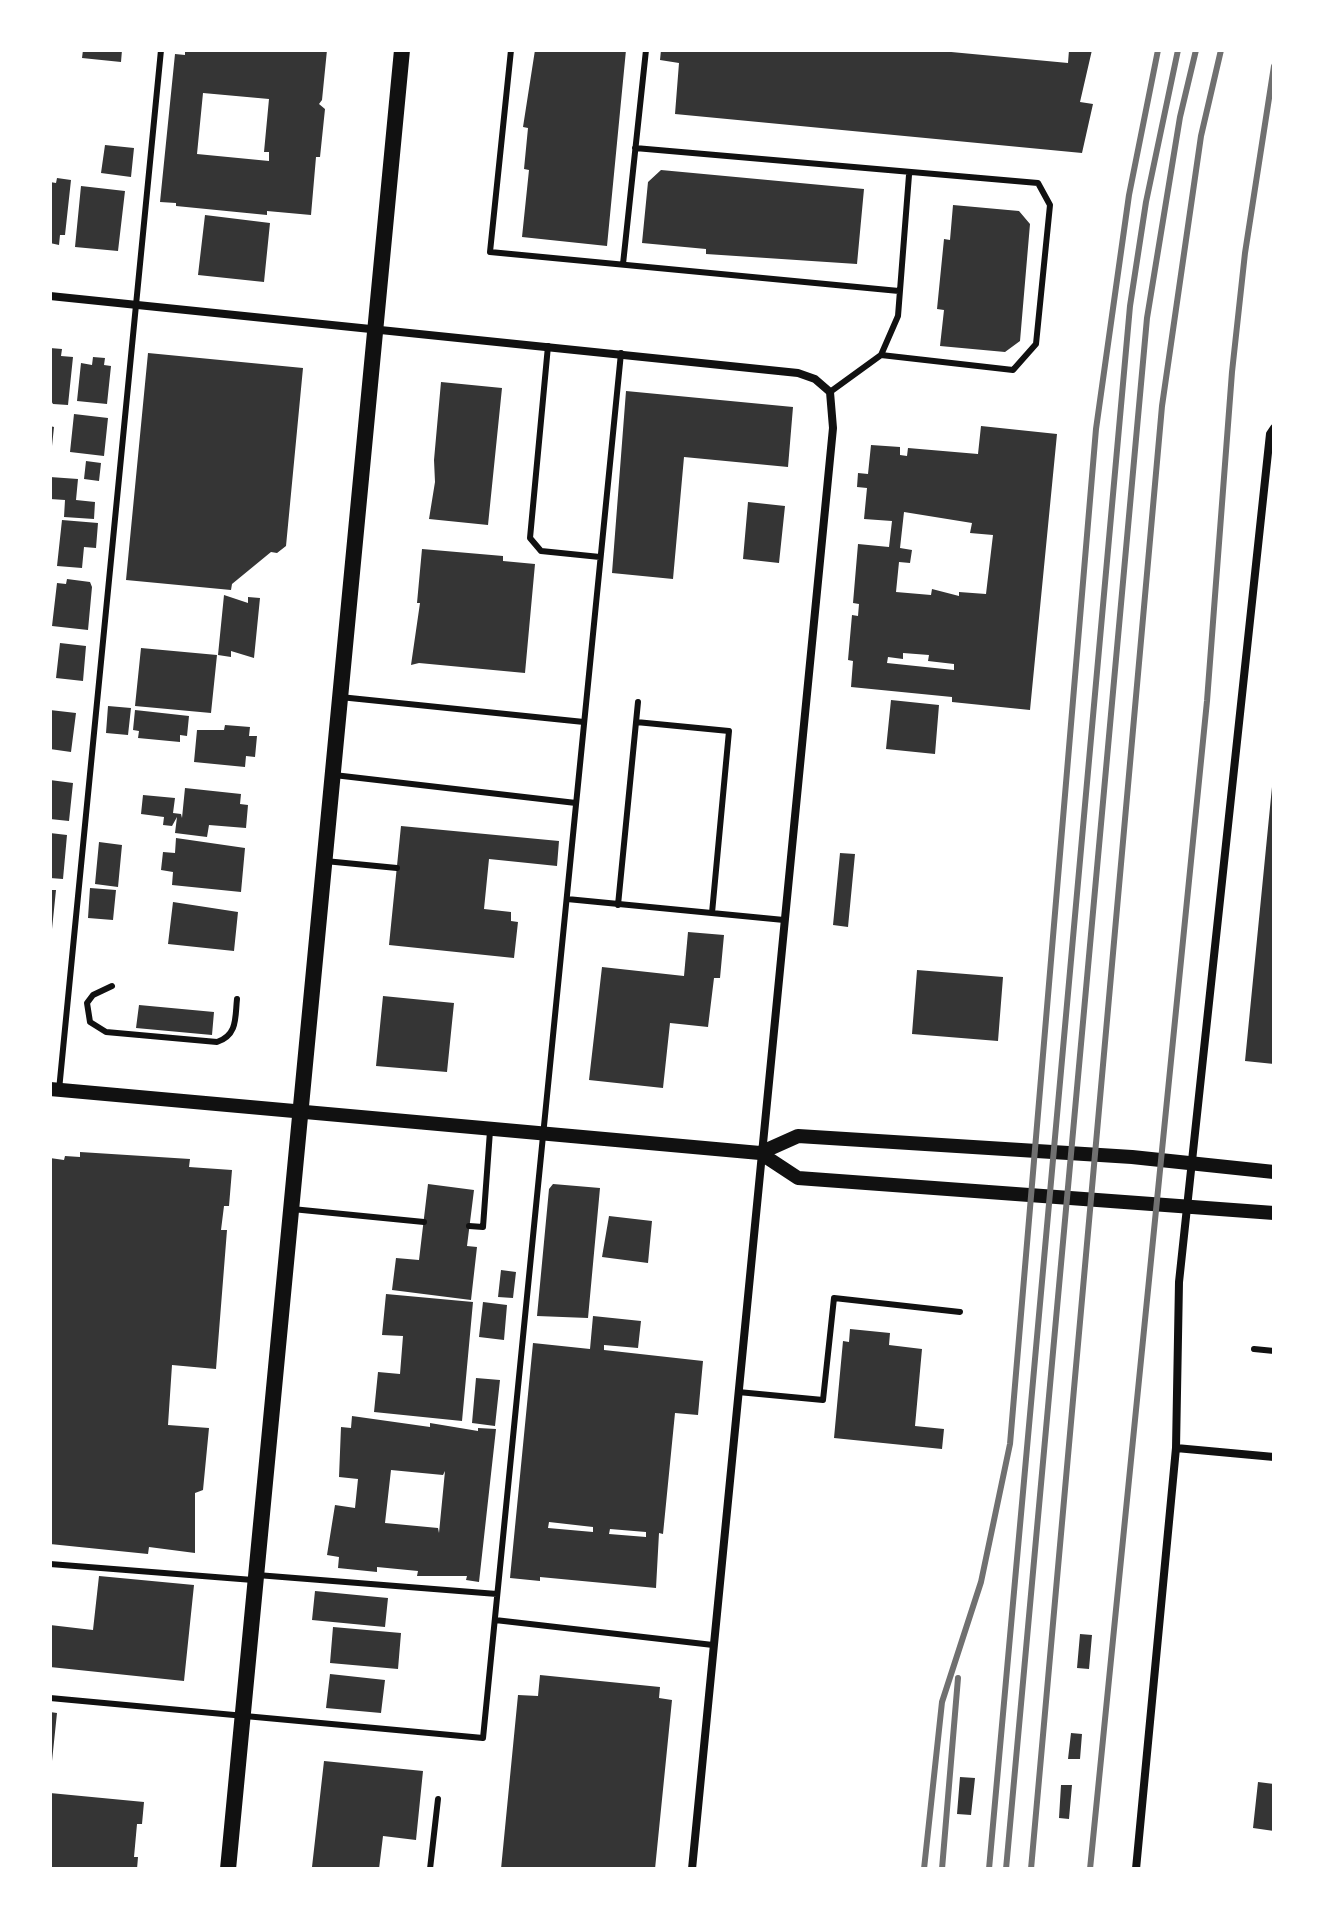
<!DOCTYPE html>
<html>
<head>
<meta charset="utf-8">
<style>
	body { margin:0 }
	#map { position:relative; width:1324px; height:1919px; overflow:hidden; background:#fff; font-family:"Public Sans",sans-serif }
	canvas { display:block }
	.frame { position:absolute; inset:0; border:52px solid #fff; pointer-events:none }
</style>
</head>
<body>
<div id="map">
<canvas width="1324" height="1919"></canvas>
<div class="frame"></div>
</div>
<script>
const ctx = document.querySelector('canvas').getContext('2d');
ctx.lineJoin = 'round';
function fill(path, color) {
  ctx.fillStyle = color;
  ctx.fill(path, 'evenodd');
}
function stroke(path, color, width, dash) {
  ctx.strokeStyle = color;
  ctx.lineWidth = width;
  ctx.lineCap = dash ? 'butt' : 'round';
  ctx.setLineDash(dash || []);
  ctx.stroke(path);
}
const building = new Path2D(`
	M83,50H122L121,62L82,58Z
	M185,50H327L322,100L319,104L325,109L320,157H316L311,215L267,211V215L176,206V203L160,202L175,54L185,55ZM203,93L269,99L264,152H269V161L197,154Z
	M535,50H626L607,246L522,237L529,170L524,169L528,128L523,127Z
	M661,50H930L1068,63L1069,50H1092L1080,102L1093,104L1082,153L675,114L679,63L660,60Z
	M105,145L134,148L131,177L101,173Z
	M661,170L864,189L857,264L706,254V249L642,243L648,182Z
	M57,178L71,180L65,235H60L59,245L50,243V182L56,183Z
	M81,186L125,191L118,251L75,247Z
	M953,205L1019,211L1030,224L1020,341L1005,352L940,346L944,310L937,309L944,239L950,240Z
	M205,215L270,223L264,282L198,275Z
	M50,348L62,349L61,356L73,357L68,405L53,404L50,399Z
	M148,353L303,368L286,546L277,553L271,552L232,584L231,590L126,580Z
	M93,357L105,358L104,365L111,366L107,404L77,401L81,363L92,365Z
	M441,382L502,388L488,525L429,519L435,482L434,460Z
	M626,391L793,407L788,467L684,457L673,579L612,573Z
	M74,414L108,418L104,456L70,452Z
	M50,426L54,427L52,446H50Z
	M981,426L1057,434L1030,710L952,702V697L851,687L853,661L848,660L852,615L858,616L859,604L853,603L858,544L889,547L892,521L864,519L867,488L857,487L858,473L868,474L871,445L900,447V455L907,456L908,448L978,454ZM904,512L972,523L970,533L993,535L986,594L959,592V596L932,589L931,595L896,592L899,562L910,563L912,550L900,548ZM903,653L929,655L928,661L954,664V670L887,663L888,657L903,659Z
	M86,461L101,463L99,481L84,479Z
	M50,477L78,479L76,500L95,502L94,519L64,517L65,500L50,499Z
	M748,502L785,506L779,563L743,559Z
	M62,520L98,523L96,548L84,547L82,568L57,566Z
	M422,549L503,556V561L535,564L525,673L419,663L411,665L420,603H417Z
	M67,579L90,582L92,587L88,630L52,626L57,583L66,584Z
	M224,595L248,603V597L260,598L254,658L231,651V657L218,655Z
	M60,643L86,646L83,681L56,678Z
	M141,648L217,655L211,713L135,706Z
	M891,700L939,705L935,754L886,749Z
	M108,706L131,708L128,735L106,733Z
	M50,710L76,713L71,752L50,749Z
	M135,710L189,716L187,736L180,735V742L138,738L139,731L133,730Z
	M225,725L250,727L249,736H257L255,757L246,756L245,767L194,762L197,730H224Z
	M50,780L73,783L69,821L50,819Z
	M1272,787H1274V1064L1245,1061Z
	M185,788L241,794L240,804L248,805L246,828L209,825L207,837L175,833L177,817L172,826L163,825L164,817L141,814L143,795L175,798L173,813L181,814L182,818Z
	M401,826L559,841L557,866L489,859L484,909L511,912V921L518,922L514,958L389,945Z
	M50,833L67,835L63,879L50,878Z
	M176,838L245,848L241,892L172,885L173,872L161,870L163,852L175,853Z
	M99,842L122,845L118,887L95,884Z
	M840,853L855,854L848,927L833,925Z
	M90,888L116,890L113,920L88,918Z
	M50,890H56L52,929H50Z
	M173,902L238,912L234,951L168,944Z
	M688,932L724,935L720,978H714L708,1027L670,1023L663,1088L589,1080L602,967L684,976Z
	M917,970L1003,977L998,1041L912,1034Z
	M383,996L454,1003L447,1072L376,1066Z
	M139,1005L214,1012L212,1035L136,1028Z
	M80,1152L190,1159L189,1167L232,1170L229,1206H224L221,1230H227L216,1369L172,1365L168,1425L209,1428L203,1490L195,1493V1553L149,1547L148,1554L50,1544V1158L64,1160L65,1156L80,1157Z
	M428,1184L474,1190L467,1246L477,1247L471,1300L392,1290L396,1258L419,1260Z
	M553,1184L600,1188L588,1318L537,1316L549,1189Z
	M609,1216L652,1221L648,1263L602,1257Z
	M501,1270L516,1272L513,1298L498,1297Z
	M386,1294L473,1302L462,1421L374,1412L378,1372L400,1374L403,1336L382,1335Z
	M483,1302L507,1305L504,1340L479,1337Z
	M593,1316L641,1321L638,1348L604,1345V1350L703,1361L698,1415L675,1413L663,1534L659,1533L656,1588L540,1577V1581L510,1578L533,1343L590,1349ZM549,1522L593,1527V1532L548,1528ZM610,1529L646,1532V1537L609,1534Z
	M850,1329L890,1333L889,1345L922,1349L915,1426L944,1429L942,1449L834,1438L843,1341L849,1342Z
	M476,1378L500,1380L495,1426L472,1423Z
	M352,1416L430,1427V1423L478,1431V1428L496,1429L479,1582L466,1580L467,1576H417L418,1571L377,1567V1572L338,1568L339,1557L327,1555L335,1505L355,1508L358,1479L339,1477L341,1427L351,1428ZM391,1470L443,1475L445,1471L439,1533L438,1528L385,1523Z
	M99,1576L194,1585L184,1681L50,1667V1625L93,1630Z
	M315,1591L388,1598L385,1627L312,1620Z
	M333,1627L401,1633L398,1669L330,1663Z
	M1080,1634L1092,1635L1089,1669L1077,1668Z
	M330,1674L385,1680L381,1713L326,1708Z
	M540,1675L660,1687L659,1698L672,1700L655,1869H501L518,1695L538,1696Z
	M50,1712L57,1713L52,1761H50Z
	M1071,1733L1082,1734L1080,1759H1068Z
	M324,1761L423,1771L416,1840L383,1836L379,1869L312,1867Z
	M960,1777L975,1778L971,1815L957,1814Z
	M1258,1782L1274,1784V1831L1253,1828Z
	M1061,1785H1072L1069,1819L1059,1818Z
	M50,1793L144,1802L142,1824H137L134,1857H138L137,1869H50Z`);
const service = new Path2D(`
	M511,50L490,252L899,291
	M635,148L1038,183L1050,205L1036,344L1013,370L881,355
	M623,264L646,50
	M548,346L530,538L541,551L600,557
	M830,392L881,355L898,316L909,175
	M340,697L584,722
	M636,722L729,731L712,913
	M334,775L576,803
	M325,861L397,868
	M567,899L784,920
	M618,905L638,702
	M112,986L93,995L87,1003L90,1022L106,1032L217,1042C238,1035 235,1017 237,999
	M59,1090L161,50
	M292,1209L424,1222
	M469,1226L483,1227L490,1131
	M1254,1349L1274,1351
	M738,1392L823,1400L834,1298L960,1312
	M50,1564L253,1580
	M257,1575L497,1594
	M495,1620L713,1645
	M50,1698L483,1738L621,353
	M430,1869L438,1799`);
const minor = new Path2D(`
	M50,296L798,373L815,379L830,392L833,428L692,1869
	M1176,1448L1274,1457
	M1136,1869L1176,1448L1179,1282L1270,434L1274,428`);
const tertiary = new Path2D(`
	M50,1089L760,1153L798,1178L1274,1213
	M760,1153L798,1136L1132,1157L1274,1172`);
const secondary = new Path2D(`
	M228,1869L402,50`);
const rail = new Path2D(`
	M924,1869L942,1702L981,1582L1010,1444L1096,429L1129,195L1158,50
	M942,1869L958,1678
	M989,1869L1130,306L1146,202L1178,50
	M1006,1869L1147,318L1180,117L1196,50
	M1031,1869L1162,406L1201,136L1221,50
	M1090,1869L1207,701L1232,372L1245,253L1274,66`);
fill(building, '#353535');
stroke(service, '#111', 6);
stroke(minor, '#111', 8);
stroke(tertiary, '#111', 14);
stroke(secondary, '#111', 16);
stroke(rail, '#707070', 6);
</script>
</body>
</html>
